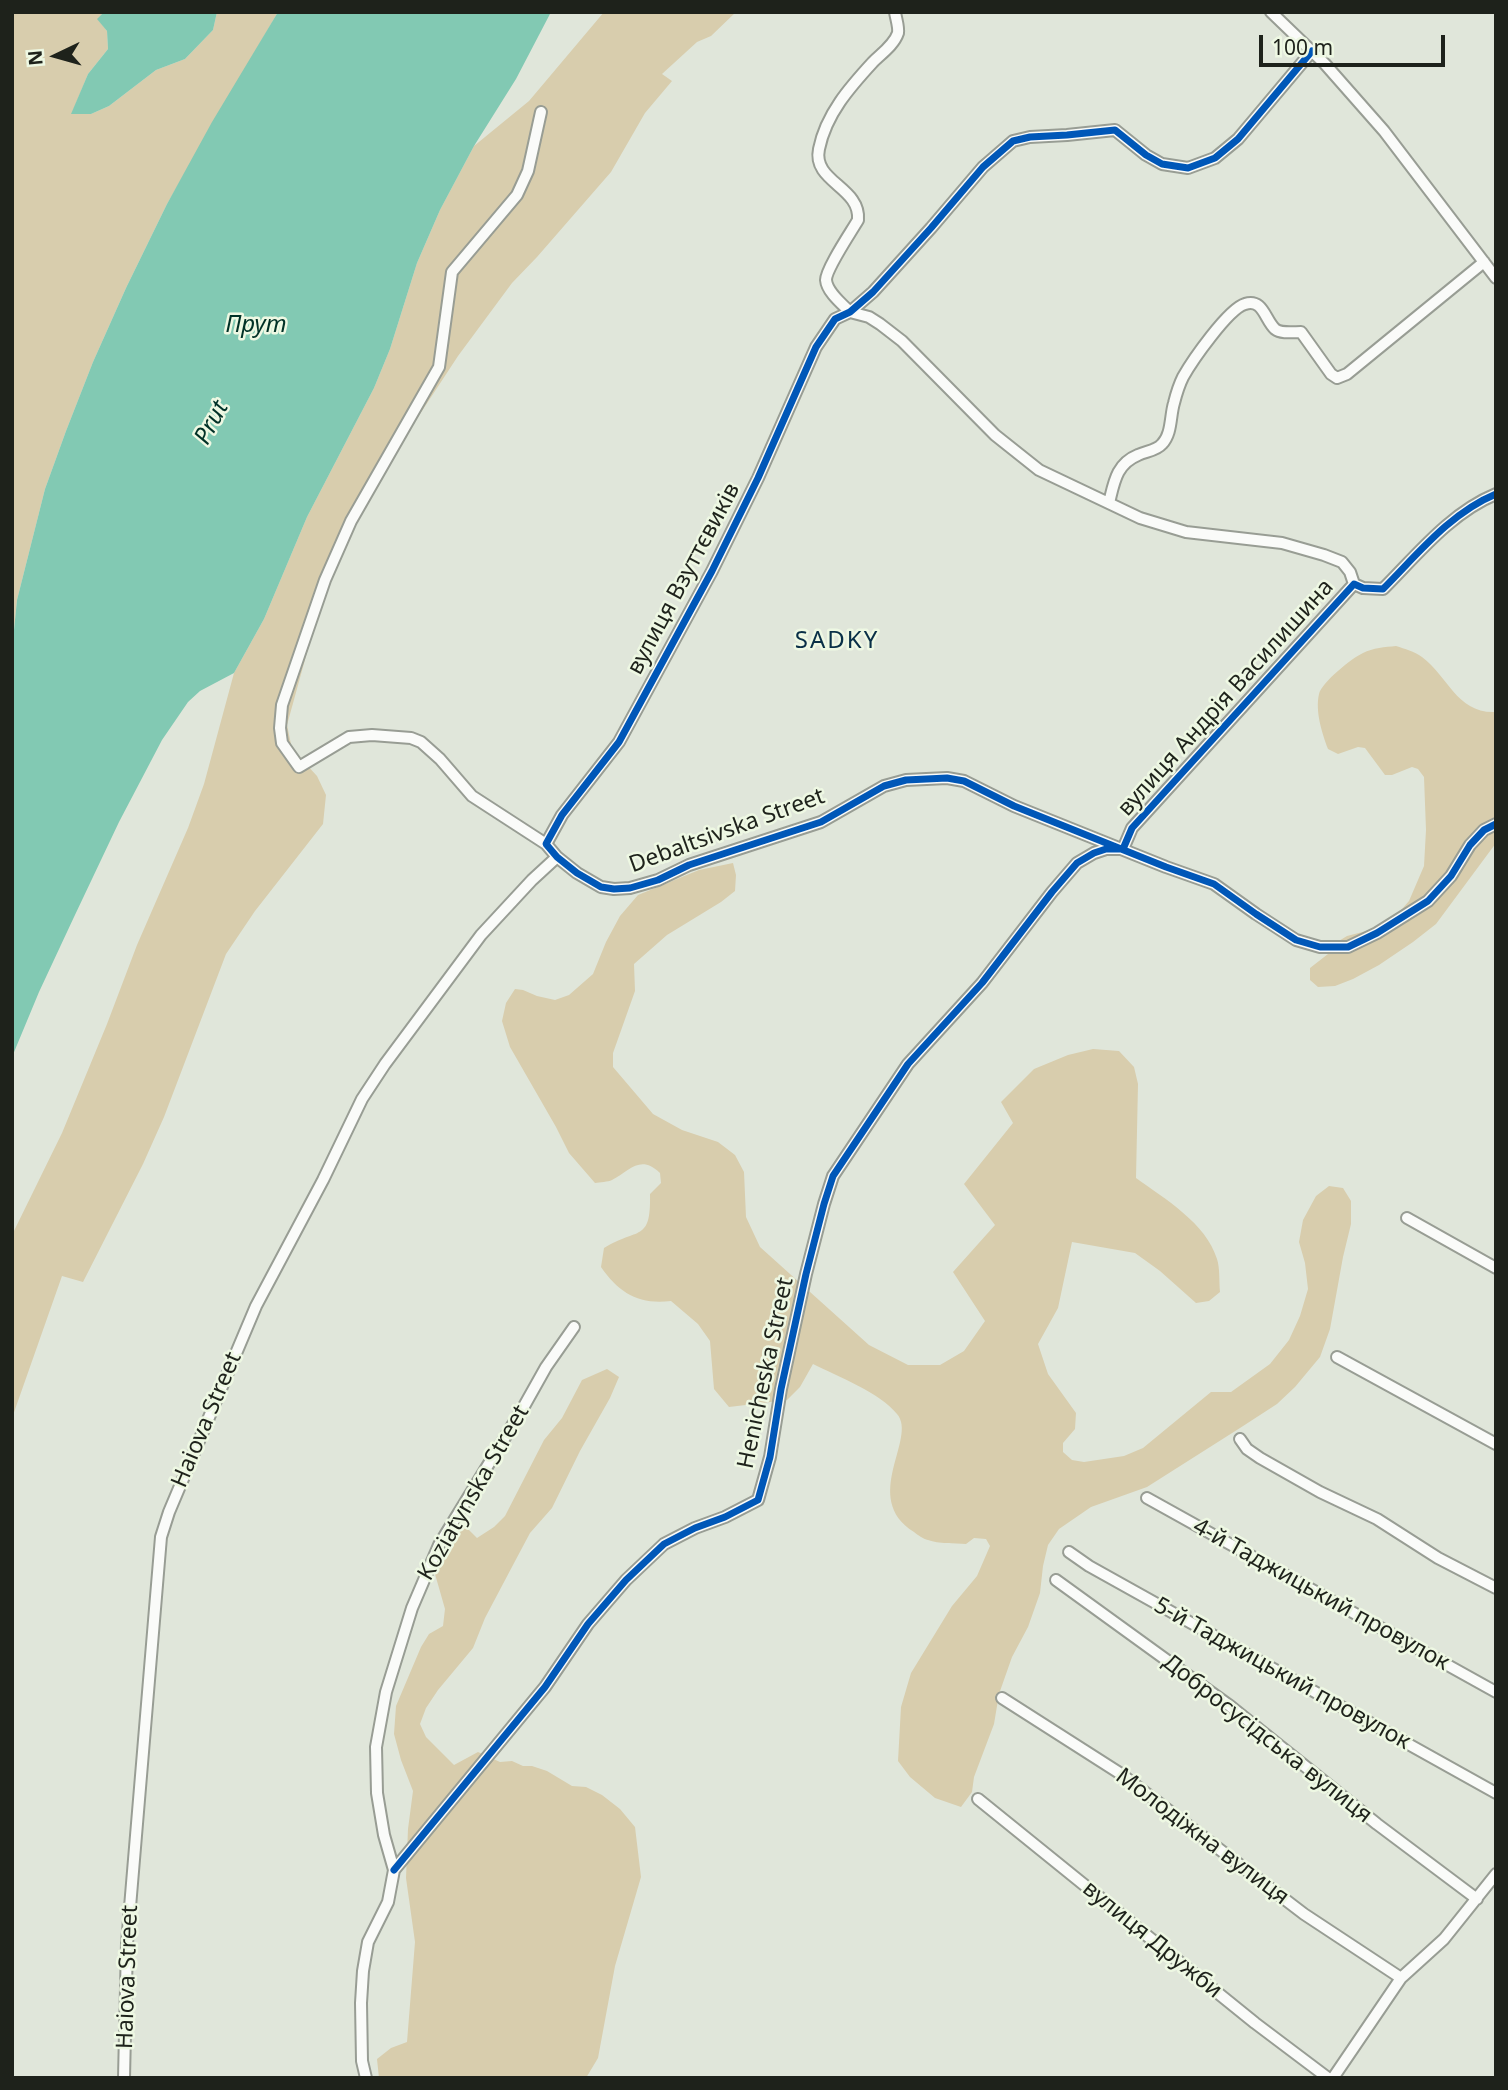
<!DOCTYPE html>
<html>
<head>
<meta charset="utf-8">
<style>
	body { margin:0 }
	#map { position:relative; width:1508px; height:2090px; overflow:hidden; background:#e0e6da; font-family:"Noto Sans",sans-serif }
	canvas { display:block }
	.frame { position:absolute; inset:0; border:14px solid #1e221b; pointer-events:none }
	.north { position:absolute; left:21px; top:21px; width:70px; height:70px; -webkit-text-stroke:5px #eef8e3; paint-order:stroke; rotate:265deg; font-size:19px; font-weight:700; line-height:28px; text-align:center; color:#1e221b }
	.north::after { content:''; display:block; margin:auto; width:24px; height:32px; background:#1e221b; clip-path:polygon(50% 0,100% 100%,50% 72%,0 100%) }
	.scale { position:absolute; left:1259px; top:35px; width:186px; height:32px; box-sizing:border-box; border:4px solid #1e221b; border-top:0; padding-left:9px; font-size:21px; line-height:24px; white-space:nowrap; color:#1e221b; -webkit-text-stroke:5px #eef8e3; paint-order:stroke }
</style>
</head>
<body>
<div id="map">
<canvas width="1508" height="2090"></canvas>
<div class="frame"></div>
<div class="north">N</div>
<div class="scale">100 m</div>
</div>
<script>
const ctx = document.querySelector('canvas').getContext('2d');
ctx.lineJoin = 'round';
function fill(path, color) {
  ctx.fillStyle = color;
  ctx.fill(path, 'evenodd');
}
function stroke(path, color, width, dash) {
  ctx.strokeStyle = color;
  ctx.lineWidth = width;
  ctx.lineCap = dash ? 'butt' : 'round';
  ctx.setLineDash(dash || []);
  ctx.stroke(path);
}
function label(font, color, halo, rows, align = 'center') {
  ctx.font = font + ' "Noto Sans",sans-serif';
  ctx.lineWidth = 5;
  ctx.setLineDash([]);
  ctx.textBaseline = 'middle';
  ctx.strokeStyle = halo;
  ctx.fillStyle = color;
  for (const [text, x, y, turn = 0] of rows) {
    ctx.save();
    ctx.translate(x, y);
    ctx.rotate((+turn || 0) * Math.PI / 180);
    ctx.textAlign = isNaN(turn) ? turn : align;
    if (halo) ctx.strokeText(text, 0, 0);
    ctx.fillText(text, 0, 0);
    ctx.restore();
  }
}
const green = new Path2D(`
	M12,12H104L98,19L107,31L108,49L88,74L72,113L91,114L109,106L156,70L185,59L213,30L217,12H278L167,204L126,288L93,362L66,431L45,489L17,600L12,649Z
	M604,12H736L711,36L697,42L662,74L672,81L645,113L611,172L537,257L512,283L458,356L378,478L348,533L329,577L314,627L287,725L292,749L317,776L326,795L323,824L255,911L226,954L164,1117L143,1164L83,1282L62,1276L12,1418V1235L62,1133L107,1024L137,945L188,828L204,784L234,673L264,619L307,517L374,388L390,349L417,263L440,210L474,146L529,101Z
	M1396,646C1405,649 1414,651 1422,657C1448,676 1457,714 1496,712V843L1436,924L1413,942L1379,965L1353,979L1335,986L1318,987L1310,980V968L1328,954L1334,944L1347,936L1378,928L1395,917L1409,901L1424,866L1426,830L1424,777L1418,769L1412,767L1392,775H1385L1365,748L1358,747L1338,754L1328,749C1322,733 1315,711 1319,694C1322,682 1352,658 1363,653C1373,648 1385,647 1396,646Z
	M733,863L736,875L735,891L721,902L667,935L634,964L635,991L613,1053V1067L653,1114L682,1130L718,1142L735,1155L744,1172L746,1217L760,1247L869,1345L908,1365H940L964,1351L985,1321L953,1272L995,1225L964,1184L1013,1123L1001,1102L1034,1069L1068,1055L1093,1049L1119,1051L1134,1067L1138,1084L1136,1178C1165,1199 1206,1223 1217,1259C1220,1268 1219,1281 1220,1292L1209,1301L1196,1303L1160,1271L1135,1253L1072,1242L1058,1308L1038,1344L1048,1374L1076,1413L1075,1429L1063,1443V1452L1072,1460L1084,1462L1124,1456L1143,1448L1211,1392H1231L1270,1364L1289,1340L1300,1316L1308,1289L1305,1263L1299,1242L1303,1220L1316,1196L1329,1186L1343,1188L1351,1201V1224L1343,1257L1330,1329L1320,1357L1295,1387L1277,1404L1240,1428L1147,1487L1091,1507L1059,1529L1048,1545L1043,1566L1040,1593L1028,1627L1012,1657L999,1694L994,1724L974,1777L972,1792L961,1807L935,1798L910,1777L898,1761L901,1707L911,1673L952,1606L977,1576L990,1546L986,1539L974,1538L966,1544C954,1543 939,1544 928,1540C923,1539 918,1535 914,1532C860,1498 918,1438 897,1414C879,1392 839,1377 813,1364L800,1387L787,1400L729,1407L714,1389L710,1341L698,1324L671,1301C639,1305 619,1293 601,1267L604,1248C638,1227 651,1243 650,1194L661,1183L660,1173C640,1154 630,1171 612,1180C608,1182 600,1182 595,1183L569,1153L556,1127L510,1047L502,1021L506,1003L515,989L523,990L537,996L555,1000L569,995L593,974L606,942L620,916L638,895L699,870Z
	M607,1369L619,1377L610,1398L580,1451L552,1508L530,1533L513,1565L485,1618L473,1648L438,1690L426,1708L420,1724L426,1737L454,1765L478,1752L500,1762L512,1761L523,1766H532L547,1771L572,1786L586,1787L602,1795L620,1809L635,1827L641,1877L615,1966L598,2058L586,2078H379L377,2059L391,2048L407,2042L415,1942L406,1878L408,1829L413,1791L401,1760L394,1734L396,1706L421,1647L429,1634L443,1626L445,1609L435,1574L442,1549L453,1529L467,1528L477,1538L494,1527L505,1516L544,1440L562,1418L582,1380Z`);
const water = new Path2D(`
	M104,12H217L213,30L185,59L156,70L109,106L91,114H71L88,74L108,49L107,31L97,19Z
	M278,12H551L516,79L474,146L440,210L417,263L390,349L374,388L307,517L264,619L234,673L200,691L188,702L162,740L119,822L74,917L39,992L12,1057V650L17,600L45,489L66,431L93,362L126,288L167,204L212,122Z`);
const street = new Path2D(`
	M1271,12L1325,64L1384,131L1496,278
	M1312,51L1238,139L1215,158L1188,168L1162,164L1146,155L1115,130L1067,135L1030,137L1013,141L983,167L931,228L873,292L850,312L835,319L816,347L758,478L712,571L619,742L562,815L546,844L557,857L577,873L601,887L614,889L630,888L658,880L689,865L821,822L884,786L906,780L947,778L964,781L1014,806L1166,867L1214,884L1256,914L1296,940L1320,947H1348L1377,933L1428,901L1451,876L1470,845L1484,830L1496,824
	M541,112L528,171L517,195L452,272L439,367L351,521L325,580L282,705L280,728L282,743L299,767L349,737L372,735L411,738L421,742L440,759L472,796L546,844
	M850,312L869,317L880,324L902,341L995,435L1039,470L1140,518L1186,532L1282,543L1324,555L1342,562L1350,572L1354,584
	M850,312C842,304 827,292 826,280C826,269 851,232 858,220C861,187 812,182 819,149C826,114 850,87 873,62C881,54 894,45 898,33C899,27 896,19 895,12
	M1109,503C1114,483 1116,464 1138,455C1146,451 1156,451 1162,444C1172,434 1170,416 1174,403C1176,395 1179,385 1183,377C1192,361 1228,309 1245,304C1263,298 1265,320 1275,329C1281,334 1294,332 1301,332L1331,374L1337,378L1347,374L1484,262
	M1407,1218L1496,1268
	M1337,1357L1496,1444
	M1240,1439L1247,1449L1260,1458L1320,1492L1377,1519L1438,1558L1496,1588
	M1147,1498L1496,1692
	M1069,1552L1089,1566L1496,1793
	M1056,1580L1230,1706L1377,1824L1477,1899
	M1002,1698L1121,1774L1304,1914L1401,1978
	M978,1799L1255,2023L1328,2078
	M394,1870L545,1687L588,1624L626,1580L664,1544L695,1528L725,1517L758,1500L770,1457L781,1389L806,1274L824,1204L833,1176L908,1064L982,983L1052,892L1077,863L1094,853L1106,849H1123L1132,828L1354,584L1363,588L1383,589C1417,555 1450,513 1496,494
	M124,2078L127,1943L161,1537L169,1512L256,1306L323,1180L362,1099L385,1064L481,935L532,880L557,857
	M366,2078L362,2061L361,2003L363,1971L368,1942L388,1902L394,1870L384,1835L377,1793L376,1747L386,1692L412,1608L439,1545L523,1408L546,1367L574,1327
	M1333,2078L1401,1978L1444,1939L1496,1874`);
const cycleway = new Path2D(`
	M1312,51L1238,139L1215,158L1188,168L1162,164L1146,155L1115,130L1067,135L1030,137L1013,141L983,167L931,228L873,292L850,312L835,319L816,347L758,478L712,571L619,742L562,815L546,844L557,857L577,873L601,887L614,889L630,888L658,880L689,865L821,822L884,786L906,780L947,778L964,781L1014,806L1166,867L1214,884L1256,914L1296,940L1320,947H1348L1377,933L1428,901L1451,876L1470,845L1484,830L1496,824
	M394,1870L545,1687L588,1624L626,1580L664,1544L695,1528L725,1517L758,1500L770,1457L781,1389L806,1274L824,1204L833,1176L908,1064L982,983L1052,892L1077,863L1094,853L1106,849H1123L1132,828L1354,584L1363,588L1383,589C1417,555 1450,513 1496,494`);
const streetNames = [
	["вулиця Взуттєвиків",684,579,-62],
	["вулиця Андрія Василишина",1226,698,-48],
	["Debaltsivska Street",727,831,-20],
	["Henicheska Street",766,1373,-78],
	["Haiova Street",207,1420,-67],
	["Koziatynska Street",474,1493,-60],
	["4-й Таджицький провулок",1321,1595,29],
	["5-й Таджицький провулок",1282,1674,29],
	["Добросусідська вулиця",1267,1739,38],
	["Молодіжна вулиця",1202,1837,37],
	["вулиця Дружби",1152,1940,39],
	["Haiova Street",128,1977,-88]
];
const waterNames = [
	["Прут",256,325],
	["Prut",212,423,-62]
];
const neighbourhoodNames = [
	["SADKY",837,641]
];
fill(green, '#d8cdad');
fill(water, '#82c9b3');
stroke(street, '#989d94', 14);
stroke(street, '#fafbf9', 10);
stroke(cycleway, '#0057b8', 7);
label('23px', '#1e221b', '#eef8e3', streetNames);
label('italic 24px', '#013127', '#eef8e3', waterNames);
ctx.letterSpacing = '2px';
label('24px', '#092f47', '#eef8e3', neighbourhoodNames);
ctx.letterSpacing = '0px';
</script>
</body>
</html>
